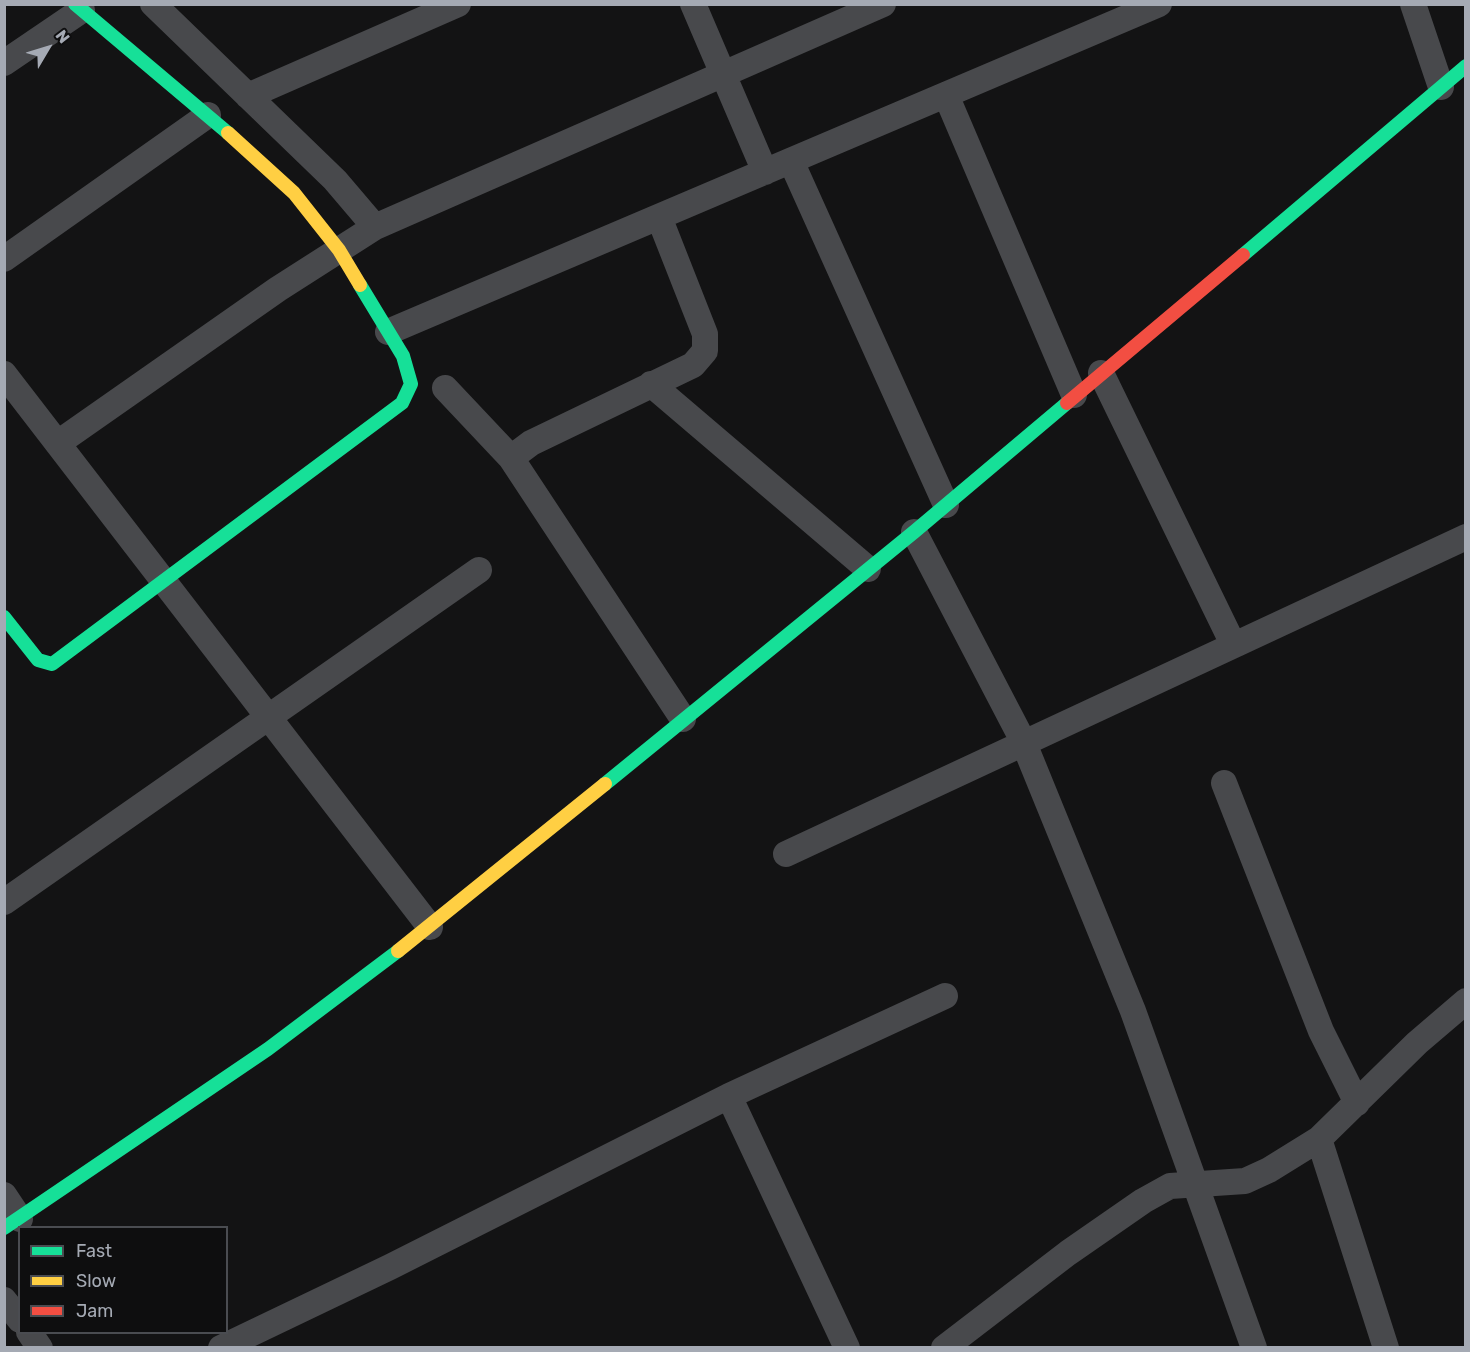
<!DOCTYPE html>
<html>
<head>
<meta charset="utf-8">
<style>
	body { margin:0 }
	#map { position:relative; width:1470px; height:1352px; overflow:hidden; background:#131314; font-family:Rubik,sans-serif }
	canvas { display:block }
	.frame { position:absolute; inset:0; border:6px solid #a5aab4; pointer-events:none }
	.legend { position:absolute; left:18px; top:1226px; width:210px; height:108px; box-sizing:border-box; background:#0e0e0f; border:2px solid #4a4c51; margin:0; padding:8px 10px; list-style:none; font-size:18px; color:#a5aab4 }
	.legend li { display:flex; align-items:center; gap:12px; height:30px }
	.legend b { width:30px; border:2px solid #4a4c51 }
	.north { position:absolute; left:18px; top:18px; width:60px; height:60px; -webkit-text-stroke:4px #0e0e0f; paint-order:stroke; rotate:52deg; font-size:16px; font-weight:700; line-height:24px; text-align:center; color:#a5aab4 }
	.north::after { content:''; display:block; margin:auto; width:21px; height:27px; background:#a5aab4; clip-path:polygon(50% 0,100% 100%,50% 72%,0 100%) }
</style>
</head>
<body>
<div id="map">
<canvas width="1470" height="1352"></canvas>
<div class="frame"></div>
<ul class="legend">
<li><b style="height:8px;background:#16e098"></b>Fast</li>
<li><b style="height:8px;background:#ffcf43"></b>Slow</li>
<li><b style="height:8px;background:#f24e42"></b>Jam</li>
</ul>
<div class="north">N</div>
</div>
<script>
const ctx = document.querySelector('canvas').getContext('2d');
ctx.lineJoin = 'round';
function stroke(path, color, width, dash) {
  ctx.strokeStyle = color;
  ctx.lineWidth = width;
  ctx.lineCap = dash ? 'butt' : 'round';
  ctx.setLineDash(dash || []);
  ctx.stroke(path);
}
const street = new Path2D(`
	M153,4L335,180L375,227
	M693,4L765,172
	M1413,4L1441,87
	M4,63L82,10
	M946,95L1074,395
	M248,96L458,4
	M791,161L946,505
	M659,217L705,334V351L693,365L531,443L511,458L683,719
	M4,259L208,115
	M388,332L1159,4
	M1101,373L1233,644
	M4,374L430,927
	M651,384L868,569
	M445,388L511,458
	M58,443L278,289L375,227L883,4
	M914,532L1023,741L1133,1011L1254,1348
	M1224,783L1321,1031L1357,1103
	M786,854L1466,537
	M4,902L479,570
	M729,1096L847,1348
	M1319,1139L1386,1348
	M4,1195L20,1219
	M4,1300L20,1320
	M29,1332L40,1348
	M221,1348L390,1267L729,1096L945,996
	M944,1348L1068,1253L1143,1201L1170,1186L1245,1181L1269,1170L1319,1139L1417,1043L1466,1001`);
const fast = new Path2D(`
	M75,4L228,133
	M1243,255L1466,66
	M4,617L38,660L52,664L402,403L411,384L403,356L360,285
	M605,784L914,532L1067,403
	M4,1228L268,1049L398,951`);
const slow = new Path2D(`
	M228,133L294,193L339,250L360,285
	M398,951L605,784`);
const jam = new Path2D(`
	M1067,403L1243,255`);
stroke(street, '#48494c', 26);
stroke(fast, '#16e098', 14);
stroke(slow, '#ffcf43', 14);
stroke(jam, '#f24e42', 14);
</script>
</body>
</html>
